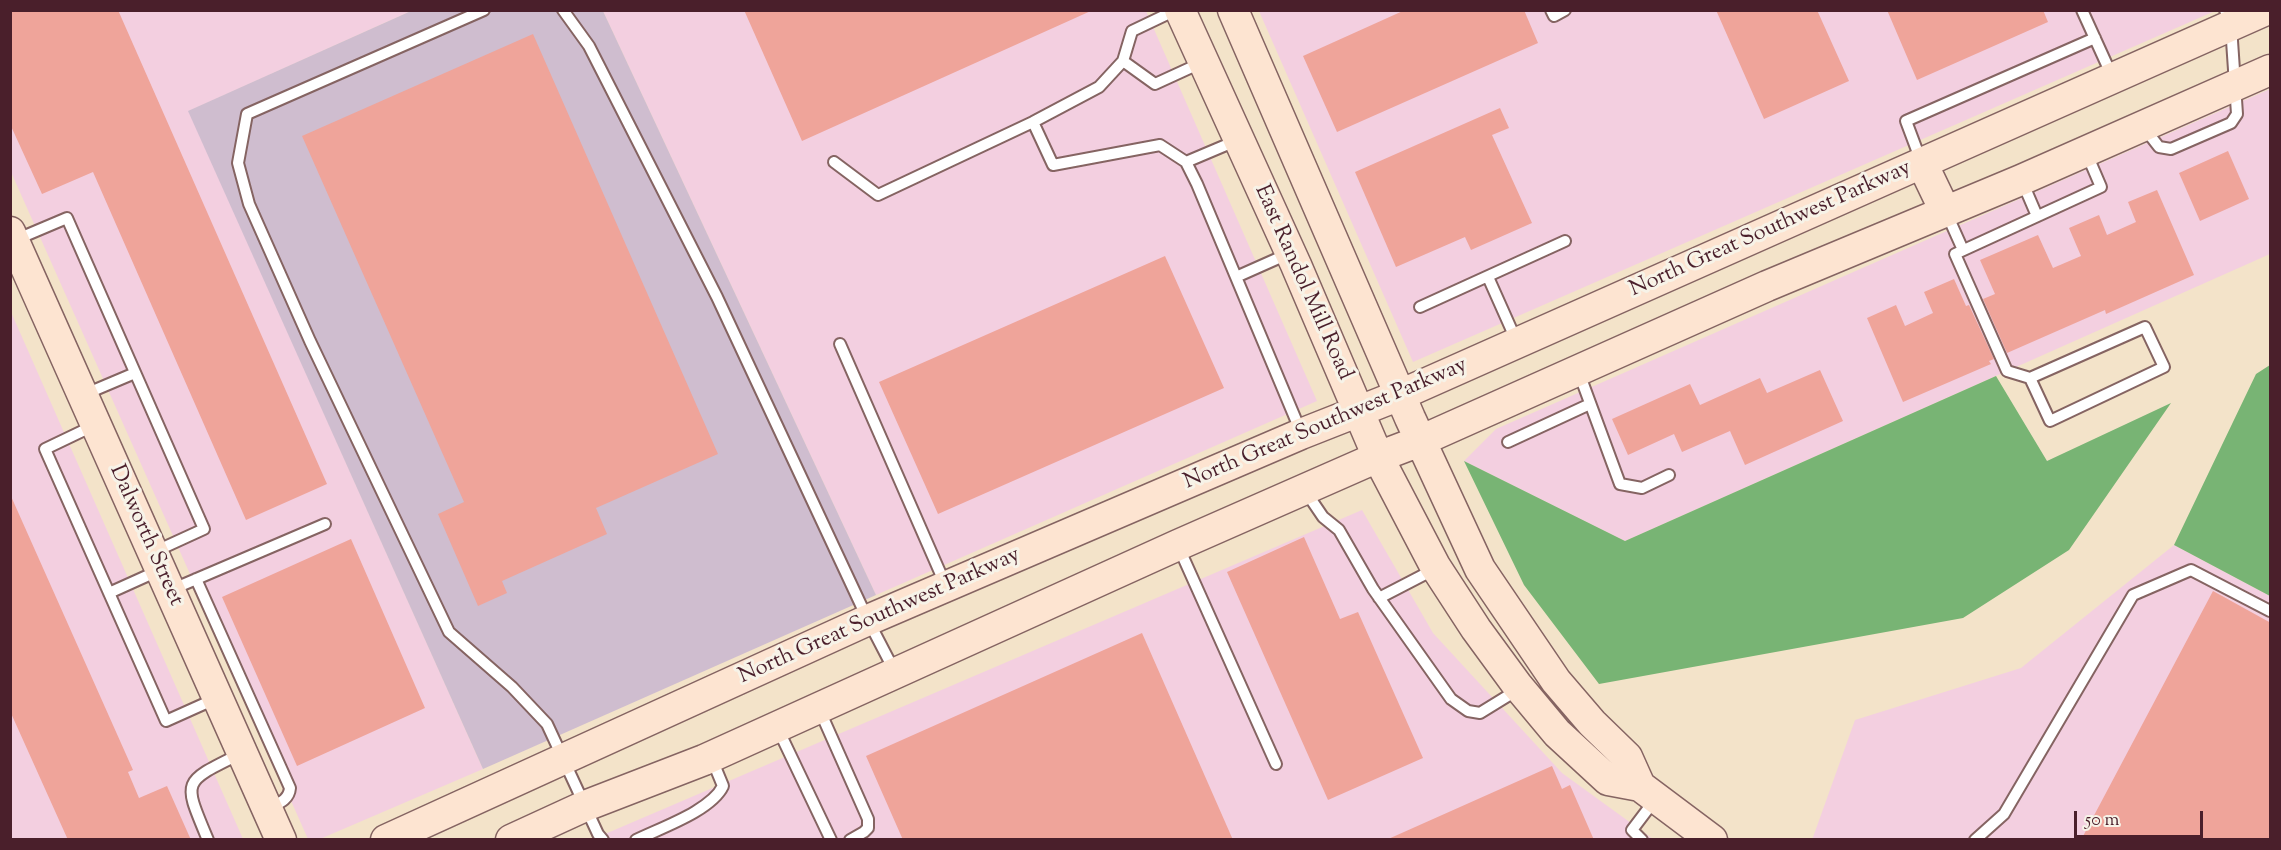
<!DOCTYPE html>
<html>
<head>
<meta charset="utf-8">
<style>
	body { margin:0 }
	#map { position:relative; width:2281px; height:850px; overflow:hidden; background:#f3e3c9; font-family:"Sorts Mill Goudy",serif }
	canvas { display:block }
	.frame { position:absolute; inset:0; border:12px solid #4a1f2b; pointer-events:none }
	.scale { position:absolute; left:2074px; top:811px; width:129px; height:27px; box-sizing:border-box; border:3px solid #4a1f2b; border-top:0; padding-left:8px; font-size:18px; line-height:21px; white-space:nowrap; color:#4a1f2b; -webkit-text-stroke:4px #f7f3e8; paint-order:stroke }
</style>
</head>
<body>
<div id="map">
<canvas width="2281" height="850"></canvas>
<div class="frame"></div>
<div class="scale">50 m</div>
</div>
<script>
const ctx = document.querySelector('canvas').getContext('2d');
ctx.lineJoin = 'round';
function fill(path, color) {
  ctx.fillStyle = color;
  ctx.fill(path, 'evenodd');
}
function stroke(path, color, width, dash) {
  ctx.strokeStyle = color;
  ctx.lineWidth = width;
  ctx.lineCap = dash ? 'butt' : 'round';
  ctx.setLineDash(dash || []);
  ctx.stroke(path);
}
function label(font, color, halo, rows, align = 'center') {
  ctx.font = font + ' "Sorts Mill Goudy",serif';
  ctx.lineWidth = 6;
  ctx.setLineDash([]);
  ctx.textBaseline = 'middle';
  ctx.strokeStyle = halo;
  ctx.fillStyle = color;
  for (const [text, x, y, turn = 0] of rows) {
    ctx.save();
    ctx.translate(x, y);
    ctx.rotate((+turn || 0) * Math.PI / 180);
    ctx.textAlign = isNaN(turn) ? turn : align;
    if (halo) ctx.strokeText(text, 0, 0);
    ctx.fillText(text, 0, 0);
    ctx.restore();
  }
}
const built = new Path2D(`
	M10,11H411L189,111L483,769L320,839H308L11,172Z
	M603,11H1146L1317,401L876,595Z
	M1259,11H2215L1413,362Z
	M2270,89V254L1625,541L1464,461L1496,429Z
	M11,312L243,839H11Z
	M1362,510L1433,633L1562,773L1653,839L591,840Z
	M2174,545L2270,596V839L1812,840L1855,720L2021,668Z`);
const industrial = new Path2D(`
	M411,11H603L876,595L483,769L188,111Z`);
const forest = new Path2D(`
	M2270,365V596L2174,545L2256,374Z
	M1996,376L2047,461L2171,403L2069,550L1963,618L1599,684L1524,585L1464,461L1625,541Z`);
const building = new Path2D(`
	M10,10H118L327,484L246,520L93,172L42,194L10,124Z
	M744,10H1093L802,141Z
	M1405,10H1524L1538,43L1337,132L1303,56Z
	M1716,10H1817L1849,81L1764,119Z
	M1887,10H2043L2048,22L1917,80Z
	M533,34L718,454L596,508L607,534L502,581L507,593L478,606L438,514L464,502L302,136Z
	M1500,108L1509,128L1492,135L1532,223L1471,250L1465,237L1396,267L1355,172Z
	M2228,151L2249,199L2200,221L2179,173Z
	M2157,190L2194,275L2106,314L2105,310L2007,353L1983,299L1995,294L1980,260L2038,235L2053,268L2081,256L2069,228L2099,215L2107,235L2136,222L2128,202Z
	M1165,256L1224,388L938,514L879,382Z
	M1954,279L1966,306L1969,305L1994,359L1989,361L1991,364L1903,402L1867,318L1896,305L1905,326L1933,313L1924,292Z
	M1820,370L1843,421L1745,465L1730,431L1682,452L1674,434L1628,455L1612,419L1690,384L1700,405L1760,378L1767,393Z
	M10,494L133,770L128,772L139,798L167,786L191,840H68L10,711Z
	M1304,537L1340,619L1358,612L1423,758L1328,800L1227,572Z
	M351,539L425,708L297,766L222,597Z
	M2213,591L2271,623V840H2081Z
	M1142,633L1233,840H903L866,756Z
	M1552,766L1562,789L1570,785L1594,840H1386Z`);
const lane = new Path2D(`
	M484,10L247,114L238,163L249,204L310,341L449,632L512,687L547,724L598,834L603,840
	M563,10L589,46L717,297L868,620L895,672
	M1551,10L1554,16L1565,10
	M2082,10L2112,76
	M1123,61L1155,84L1203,62
	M1033,122L1053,165L1160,145L1186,162L1197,184L1236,277
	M2145,129L2159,147L2171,149L2231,123L2237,114L2231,26L2225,10
	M1921,161L1906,121L2095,38
	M834,162L878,195L1033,122L1099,87L1123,61L1132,31L1176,10
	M1186,162L1238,140
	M2022,181L2037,216
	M1946,212L1963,250
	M15,240L67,218L204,529L156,551
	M1290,253L1236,277L1301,432
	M1488,277L1517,342
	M1420,307L1565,241
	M840,344L946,586
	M1579,373L1620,484L1642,488L1669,475
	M2030,378L2050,421L2164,367L2145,327L2030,378L2007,371L1955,254L2101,187L2086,152
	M83,395L135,373
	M93,426L45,449L166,721L215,699
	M1508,442L1590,404
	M1306,492L1323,517L1339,530L1373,589L1451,699L1468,711L1480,713L1519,689
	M1179,548L1276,764
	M196,579L290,788C289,800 279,803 269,808
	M173,589L325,524
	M109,593L160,570
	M1379,598L1435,569
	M820,711L868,819V828L864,832L850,840
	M778,729L831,840
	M208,840C183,780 181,783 240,754
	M636,840C660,828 711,811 723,786L711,757
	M1642,840L1632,830L1654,801
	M1975,840L2004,814L2133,595L2191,570L2270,611`);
const secondary = new Path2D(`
	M1180,10L1296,265L1378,457L1435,566L1476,629L1517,685L1557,733L1608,780L1640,786L1712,840
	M1233,10L1410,418L1480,569L1556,681L1592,723L1627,757L1640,786
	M1922,163L1945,211
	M10,232L281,840
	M386,840L868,620L1301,434L1400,395L2266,10
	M511,840L585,806L704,760L1178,545L1378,457L1420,441L1767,286L2021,180L2270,70`);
const streetNames = [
	["North Great Southwest Parkway",1771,230,-24],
	["East Randol Mill Road",1302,283,66],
	["North Great Southwest Parkway",1326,425,-23],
	["Dalworth Street",145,536,66],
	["North Great Southwest Parkway",880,617,-24]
];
fill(built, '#f3cfe0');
fill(industrial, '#cfbdcf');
fill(forest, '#78b474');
fill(building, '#efa49a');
stroke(lane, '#856462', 14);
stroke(secondary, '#856462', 33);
stroke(lane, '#fff', 10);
stroke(secondary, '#fde4d1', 30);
label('22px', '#4a1f2b', '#f7f3e8', streetNames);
</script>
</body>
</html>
